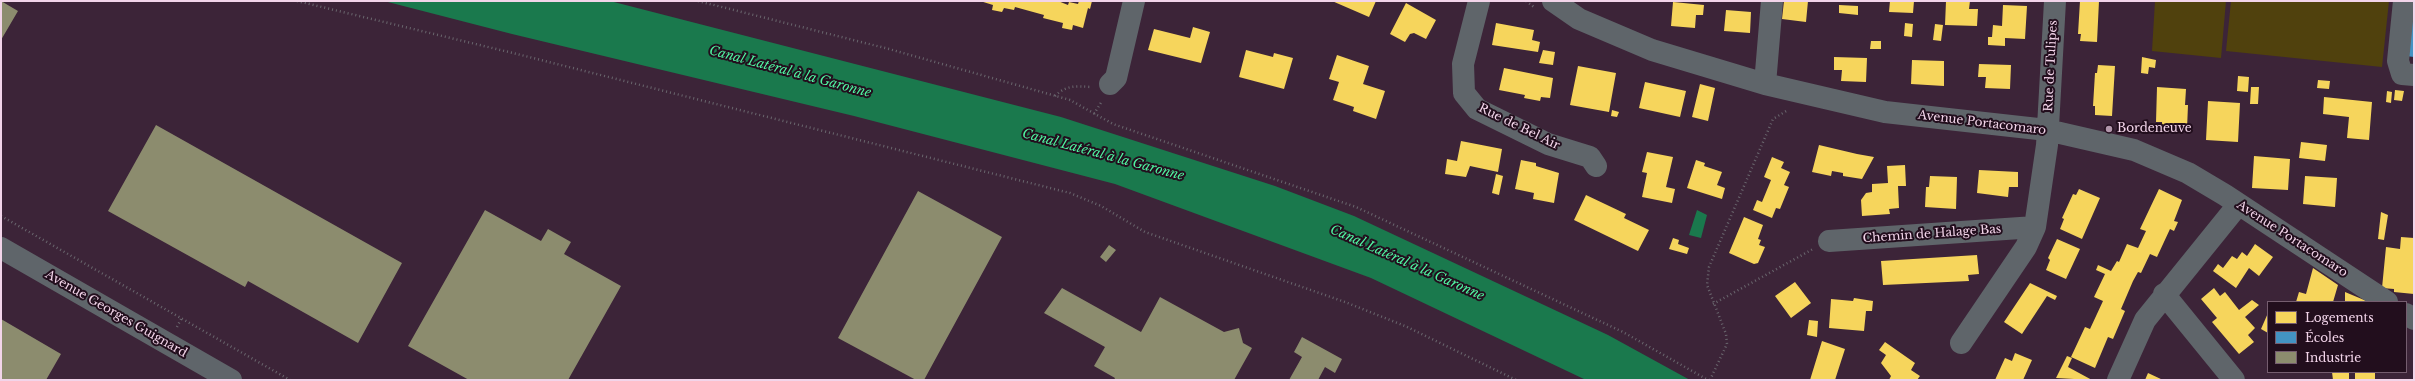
<!DOCTYPE html>
<html>
<head>
<meta charset="utf-8">
<style>
	body { margin:0 }
	#map { position:relative; width:2415px; height:381px; overflow:hidden; background:#3c2438; font-family:"Libre Baskerville",serif }
	canvas { display:block }
	.frame { position:absolute; inset:0; border:2px solid #f2d4e9; pointer-events:none }
	.legend { position:absolute; left:2267px; top:301px; width:140px; height:72px; box-sizing:border-box; background:#220e1d; border:1px solid #755d6f; margin:0; padding:5px 7px; list-style:none; font-size:12px; color:#f2d4e9 }
	.legend li { display:flex; align-items:center; gap:8px; height:20px }
	.legend b { width:20px; border:1px solid #755d6f }
</style>
</head>
<body>
<div id="map">
<canvas width="2415" height="381"></canvas>
<div class="frame"></div>
<ul class="legend">
<li><b style="height:11px;background:#f6d55c"></b>Logements</li>
<li><b style="height:11px;background:#4393c3"></b>Écoles</li>
<li><b style="height:11px;background:#8c8c6e"></b>Industrie</li>
</ul>
</div>
<script>
const ctx = document.querySelector('canvas').getContext('2d');
ctx.lineJoin = 'round';
function fill(path, color) {
  ctx.fillStyle = color;
  ctx.fill(path, 'evenodd');
}
function stroke(path, color, width, dash) {
  ctx.strokeStyle = color;
  ctx.lineWidth = width;
  ctx.lineCap = dash ? 'butt' : 'round';
  ctx.setLineDash(dash || []);
  ctx.stroke(path);
}
function label(font, color, halo, rows, align = 'center') {
  ctx.font = font + ' "Libre Baskerville",serif';
  ctx.lineWidth = 4;
  ctx.setLineDash([]);
  ctx.textBaseline = 'middle';
  ctx.strokeStyle = halo;
  ctx.fillStyle = color;
  for (const [text, x, y, turn = 0] of rows) {
    ctx.save();
    ctx.translate(x, y);
    ctx.rotate((+turn || 0) * Math.PI / 180);
    ctx.textAlign = isNaN(turn) ? turn : align;
    if (halo) ctx.strokeText(text, 0, 0);
    ctx.fillText(text, 0, 0);
    ctx.restore();
  }
}
const green = new Path2D(`
	M2155,1H2226L2221,58L2152,51Z
	M2231,1H2389L2382,67L2226,51Z`);
const water = new Path2D(`
	M384,1H610L1061,117L1275,186L1354,216L1608,335L1690,380H1586L1371,278L1115,184L854,116L512,34Z
	M1697,210L1707,215L1701,238L1689,235Z`);
const homes = new Path2D(`
	M980,1H1058L1068,5L1069,2L1078,4L1079,1H1092L1090,9L1088,8L1083,28L1073,25L1072,30L1062,28L1063,23L1043,18L1044,15L1015,7L1014,10L1004,8L1002,12L992,10L993,5Z
	M1332,1H1376L1369,17Z
	M1784,1H1808L1806,22L1782,19Z
	M1890,1H1914L1913,13L1889,12Z
	M1946,1H1970L1969,9H1978L1977,26L1945,25Z
	M2080,1H2099L2097,42L2080,41L2081,34H2078Z
	M1673,2L1704,5L1703,15H1696L1695,28L1671,26Z
	M1406,3L1436,20L1426,39L1414,33L1410,34L1405,42L1390,34Z
	M1839,5L1858,6V15L1839,13Z
	M2003,5L2027,6L2025,39L2005,38V46L1988,45V37H1992L1993,25L2002,26Z
	M1726,10L1751,12L1750,33L1724,31Z
	M1496,23L1534,30L1532,40L1540,42L1538,52L1492,45Z
	M1905,23L1913,24L1912,37L1904,36Z
	M1935,24L1943,25L1941,41L1933,40Z
	M1193,27L1210,32L1201,63L1148,50L1154,29L1190,38Z
	M1871,41H1881V49H1870Z
	M1246,50L1273,57L1274,53L1293,58L1284,89L1239,77Z
	M1543,50L1555,52L1553,65L1539,63Z
	M1337,55L1369,66L1363,84L1385,91L1376,119L1353,111L1354,107L1333,100L1339,82L1329,79Z
	M1834,57L1867,58L1866,82L1841,81L1842,70H1834Z
	M2142,57L2156,60L2155,68L2149,67L2148,74L2141,73Z
	M1912,60L1944,61V86L1911,84Z
	M1979,64L2011,65L2010,89L1985,88L1986,77H1978Z
	M2098,65L2115,66L2112,116L2095,115V106H2093L2095,73H2097Z
	M1578,66L1616,73L1609,112L1570,105Z
	M1504,68L1553,78L1550,98L1541,97L1540,101L1524,98L1525,95L1499,90Z
	M2238,76L2249,77L2248,92L2237,91Z
	M2318,80L2330,81L2329,89L2317,88Z
	M1645,82L1686,91L1680,117L1639,108Z
	M1700,84L1715,88L1708,121L1692,117Z
	M2157,87L2186,89L2185,105H2188L2187,129L2162,127V122H2156Z
	M2251,87H2259L2258,104H2250Z
	M2395,90L2404,91L2402,101L2394,100Z
	M2387,91L2392,92L2391,103L2386,102Z
	M2324,97L2372,102L2369,140L2347,138L2349,117L2323,114Z
	M2208,101L2240,103L2238,142L2206,140Z
	M1612,110L1619,112L1617,117L1611,116Z
	M1461,141L1502,149L1498,172L1470,166L1466,177L1445,174L1447,159L1457,161Z
	M2301,142L2327,145L2325,161L2299,158Z
	M1819,145L1857,154L1874,157L1862,179L1843,176V173L1832,171L1831,176L1812,172Z
	M1647,152L1673,157L1666,187L1675,189L1672,203L1642,197L1647,173L1642,172Z
	M2254,156L2290,159L2288,190L2252,188Z
	M1772,157L1784,162L1781,168L1790,172L1784,185L1789,187L1780,209L1776,208L1772,218L1753,210L1757,200L1762,202L1771,180L1764,177Z
	M1521,160L1536,163V166L1559,173L1554,203L1533,199L1534,193L1515,189Z
	M1696,160L1705,163L1704,166L1722,172L1717,185L1725,188L1722,199L1687,188Z
	M1905,165L1906,186H1898L1899,208L1889,209L1890,214L1862,216L1861,200L1866,193L1872,192V184L1888,183L1887,166Z
	M1979,170L2018,172V187H2009L2008,197L1977,193Z
	M1496,174L1503,176L1499,195L1492,193Z
	M1930,176L1957,177L1956,209L1925,207L1926,187H1929Z
	M2305,176L2337,178L2335,207L2303,204Z
	M2079,189L2100,198L2082,239L2060,229L2064,219L2062,218L2073,194L2076,195Z
	M2159,189L2182,200L2174,221L2178,222L2174,231L2170,229L2157,257L2150,254L2141,273L2138,272L2133,281L2121,309L2125,311L2113,339L2108,337L2095,368L2071,357L2085,327L2090,329L2103,301L2094,297L2105,274L2096,270L2098,265L2111,271L2117,261L2119,262L2127,244L2138,248L2146,231L2140,229Z
	M1586,195L1626,214L1624,218L1649,230L1638,251L1574,220Z
	M2381,212L2388,215L2384,240L2378,239Z
	M1744,217L1763,225L1758,239L1761,240L1759,245L1765,247L1758,263L1754,264L1729,253Z
	M2401,237L2414,238V294L2394,292V289L2382,288L2386,247L2400,249Z
	M1673,238L1679,240L1678,244L1689,248L1687,254L1669,249Z
	M2057,239L2080,249L2066,279L2046,270L2050,260L2048,258Z
	M2255,244L2273,257L2259,276L2249,268L2236,288L2213,271L2218,264L2223,268L2232,256L2237,259L2242,252L2247,256Z
	M1977,255L1979,274L1968,275L1969,281L1883,285L1881,261Z
	M2313,268L2338,285L2333,302H2296L2299,292L2306,294Z
	M1795,282L1811,303L1791,318L1775,296Z
	M2030,283L2057,296L2055,300L2047,296L2022,334L2004,322Z
	M2214,288L2220,296L2225,292L2239,310L2252,300L2259,305L2245,317L2255,328L2248,335L2254,342L2239,354L2212,322L2217,318L2201,299Z
	M2345,292L2369,302H2345Z
	M1854,298L1873,301L1872,311H1866L1864,331L1829,328L1831,299L1853,301Z
	M2268,313V333L2261,329Z
	M1809,320L1818,321L1817,337L1807,335Z
	M1822,341L1845,349L1835,380H1810Z
	M1885,342L1915,363L1911,370L1920,376L1917,380H1889L1891,376L1881,363L1886,355L1879,350Z
	M2015,353L2032,360L2023,380H1995L2005,358L2012,361Z
	M2067,356L2072,358L2068,367L2092,380L2056,378Z
	M2332,372H2349V380H2333Z
	M2355,372H2375V380H2355Z
	M2148,373L2163,380H2145Z`);
const schools = new Path2D(`
	M2414,3V57L2406,56Z`);
const industry = new Path2D(`
	M1,1L18,11L1,40Z
	M156,125L402,263L358,343L248,281L245,287L108,211Z
	M918,191L1002,237L924,380H916L838,338Z
	M485,210L541,241L548,229L571,242L564,254L621,286L568,380H469L408,346Z
	M1109,245L1116,250L1106,262L1100,257Z
	M1062,288L1141,332L1160,297L1224,332L1239,328L1243,343L1252,348L1234,380H1114L1115,378L1094,366L1105,347L1044,313Z
	M1,319L61,354L46,380H1Z
	M1302,337L1342,359L1335,373L1325,367L1318,380H1289L1302,357L1294,352Z`);
const path = new Path2D(`
	M297,1L517,54L1070,193L1101,206L1145,232L1345,302L1405,326L1516,380
	M698,1L889,49L1070,100L1113,124L1356,207L1623,332L1708,380
	M1526,1L1534,7
	M1055,96C1066,85 1076,86 1091,87
	M1094,114L1102,101
	M1,216L290,380
	M1713,304L1813,249
	M177,327L181,319
	M1710,380L1727,344L1726,334L1707,285L1709,267L1773,119L1788,110`);
const minor = new Path2D(`
	M1479,1L1463,64L1464,93L1477,109L1548,144L1590,157L1596,166
	M1553,1L1579,19L1652,50L1765,84L1885,112L2047,130L2134,150L2188,173L2225,195L2387,302
	M2404,1L2398,61L2402,74L2414,75
	M1110,84L1116,78L1134,1
	M1765,84L1772,1
	M1829,241L2035,227L2047,145L2055,1
	M1,248L231,380
	M2164,294L2234,380
	M2406,314L2414,319
	M1961,343L2026,247L2035,227
	M2118,380L2145,320L2238,205`);
const markers = [
	[2109,129,4,"#b296ab"]
];
const streetNames = [
	["Rue de Tulipes",2051,66,-87],
	["Avenue Portacomaro",1982,123,7],
	["Rue de Bel Air",1519,127,26],
	["Chemin de Halage Bas",1932,234,-4],
	["Avenue Portacomaro",2292,239,33],
	["Avenue Georges Guignard",116,314,30]
];
const poiNames = [
	["Bordeneuve",2117,129]
];
const waterNames = [
	["Canal Latéral à la Garonne",790,72,15],
	["Canal Latéral à la Garonne",1103,155,15],
	["Canal Latéral à la Garonne",1407,263,24]
];
fill(green, '#50410d');
fill(water, '#1a794d');
fill(homes, '#f6d55c');
fill(schools, '#4393c3');
fill(industry, '#8c8c6e');
stroke(path, '#6a676e', 2.5, [1, 3]);
stroke(minor, '#5f656a', 22);
for (const [x, y, r, color] of markers) {
  const dot = new Path2D();
  dot.arc(x, y, r, 0, 2 * Math.PI);
  ctx.fillStyle = color;
  ctx.fill(dot);
  stroke(dot, '#220e1d', 1.5);
}
label('12px', '#f2d4e9', '#220e1d', streetNames);
label('12px', '#f2d4e9', '#220e1d', poiNames, 'left');
label('italic 13px', '#50f5a1', '#220e1d', waterNames);
</script>
</body>
</html>
